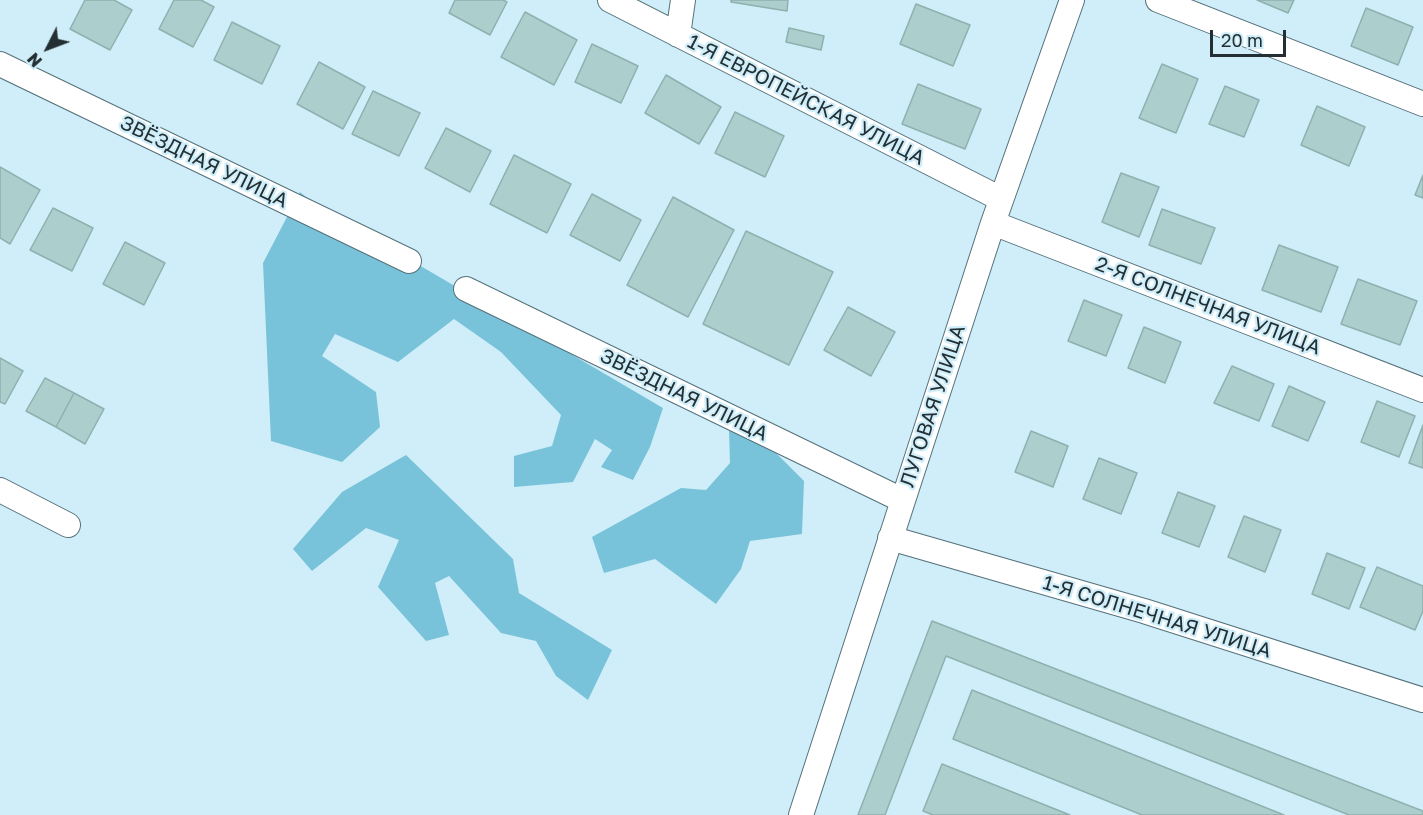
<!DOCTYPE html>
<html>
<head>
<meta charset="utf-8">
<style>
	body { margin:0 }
	#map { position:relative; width:1423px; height:815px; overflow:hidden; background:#cfeef9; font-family:"Golos Text",sans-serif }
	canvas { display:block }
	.north { position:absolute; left:18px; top:18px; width:60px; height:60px; -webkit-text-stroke:4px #cfeef9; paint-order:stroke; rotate:228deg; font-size:16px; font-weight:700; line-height:24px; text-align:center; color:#232f33 }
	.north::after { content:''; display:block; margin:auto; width:21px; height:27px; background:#232f33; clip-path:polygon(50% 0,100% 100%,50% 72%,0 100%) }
	.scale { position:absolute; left:1210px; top:30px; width:76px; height:27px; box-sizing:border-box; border:3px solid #232f33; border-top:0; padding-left:8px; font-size:18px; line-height:21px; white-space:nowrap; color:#232f33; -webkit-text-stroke:4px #cfeef9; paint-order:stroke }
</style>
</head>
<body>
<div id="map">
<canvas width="1423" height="815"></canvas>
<div class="north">N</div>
<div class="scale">20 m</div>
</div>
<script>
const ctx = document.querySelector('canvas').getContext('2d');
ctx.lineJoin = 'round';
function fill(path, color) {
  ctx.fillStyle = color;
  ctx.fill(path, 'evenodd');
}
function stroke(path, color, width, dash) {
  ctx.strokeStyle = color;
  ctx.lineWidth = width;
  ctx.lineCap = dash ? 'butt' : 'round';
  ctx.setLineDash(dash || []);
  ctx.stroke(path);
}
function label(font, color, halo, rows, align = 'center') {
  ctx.font = font + ' "Golos Text",sans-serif';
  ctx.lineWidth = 4.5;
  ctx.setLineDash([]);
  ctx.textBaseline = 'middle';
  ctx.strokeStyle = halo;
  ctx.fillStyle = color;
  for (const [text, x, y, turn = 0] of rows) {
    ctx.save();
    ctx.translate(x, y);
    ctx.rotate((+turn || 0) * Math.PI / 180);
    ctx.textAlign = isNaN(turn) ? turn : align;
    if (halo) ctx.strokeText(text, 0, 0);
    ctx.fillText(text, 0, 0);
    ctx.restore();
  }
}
const forest = new Path2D(`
	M300,192L324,212L407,258L663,408L650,447L633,480L601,467L612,450L595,439L573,482L514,487V456L552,446L561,415L501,352L454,319L398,362L335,334L322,356L376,392L380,427L342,462L271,441L263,263Z
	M729,430L768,445L804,481L802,534L750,541L741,569L716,604L655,559L604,573L592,537L681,488L706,490L730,463Z
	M406,455L513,559L519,593L612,650L588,700L556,676L536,641L501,633L449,576L435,583L449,635L426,641L378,587L399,540L366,528L312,571L293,549L342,492Z`);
const building = new Path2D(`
	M85,0H114L132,10L110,50L70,29Z
	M174,0H201L214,7L193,47L159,29Z
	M455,0H503L507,2L490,35L449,13Z
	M731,0H788L787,11L731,2Z
	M1257,0H1294L1288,13Z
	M916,4L970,25L953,66L900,44Z
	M1366,8L1413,27L1398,65L1351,46Z
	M525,12L577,40L554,85L501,57Z
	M232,22L280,46L262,84L214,60Z
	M789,28L824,36L821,50L786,42Z
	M592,44L638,66L621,103L575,82Z
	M319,62L365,87L343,129L297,104Z
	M1162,64L1198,79L1176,133L1139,118Z
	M666,75L721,107L699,144L645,113Z
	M918,84L981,109L965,149L902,124Z
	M1225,86L1259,100L1244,137L1209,124Z
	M373,91L420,113L399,156L352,134Z
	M1317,106L1365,127L1349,166L1301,145Z
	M735,112L784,136L765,177L715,153Z
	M446,128L491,151L470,192L425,168Z
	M514,155L571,184L547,233L490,204Z
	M0,167L40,190L10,244L0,238Z
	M1121,173L1159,187L1139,237L1102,222Z
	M1423,175V198L1415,195Z
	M592,194L641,220L620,261L570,235Z
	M673,197L734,230L688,317L627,285Z
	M53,208L93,228L72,271L30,250Z
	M1162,209L1215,228L1201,264L1149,245Z
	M746,231L833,272L789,365L703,324Z
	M125,242L165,263L144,305L103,284Z
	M1279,245L1338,267L1321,312L1262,290Z
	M1358,279L1417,301L1400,345L1341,324Z
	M1084,300L1122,315L1106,356L1068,341Z
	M848,307L895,332L871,376L824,350Z
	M1144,327L1181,342L1165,383L1128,368Z
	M0,358L23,371L5,404L0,402Z
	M1232,366L1274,384L1259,421L1214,403Z
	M45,378L74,393L56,427L26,411Z
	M1289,386L1325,402L1308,441L1272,426Z
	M74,393L104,409L85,444L56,427Z
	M1377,401L1415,416L1399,457L1361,442Z
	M1423,425V468L1409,463Z
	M1031,431L1068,446L1053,487L1015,472Z
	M1099,458L1137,473L1121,514L1083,499Z
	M1178,492L1215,506L1199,547L1162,533Z
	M1244,516L1281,530L1265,572L1228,557Z
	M1327,553L1365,568L1349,609L1312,594Z
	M1377,567L1423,586V611L1415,630L1360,607Z
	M932,621L1423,811V815H1349L946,656L885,815H858Z
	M972,690L1284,815H1142L953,739Z
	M942,764L1070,815H933L923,811Z`);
const minor = new Path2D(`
	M610,0L1001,199
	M1158,0L1423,104
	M678,35L683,0
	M0,64L409,261
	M993,223L1423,390
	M466,289L902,500
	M0,490L68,525
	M890,538L1144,611L1423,700
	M801,815L993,223L1072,0`);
const streetNames = [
	["1-Я ЕВРОПЕЙСКАЯ УЛИЦА",806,100,27],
	["ЗВЁЗДНАЯ УЛИЦА",204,162,26],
	["2-Я СОЛНЕЧНАЯ УЛИЦА",1208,306,21],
	["ЗВЁЗДНАЯ УЛИЦА",684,395,26],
	["ЛУГОВАЯ УЛИЦА",933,406,-72],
	["1-Я СОЛНЕЧНАЯ УЛИЦА",1157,617,17]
];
fill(forest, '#78c3d9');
fill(building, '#accecc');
stroke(building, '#8fb0ae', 1.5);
stroke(minor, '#55717a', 26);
stroke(minor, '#fff', 24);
label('20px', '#232f33', '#cfeef9', streetNames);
</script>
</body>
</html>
